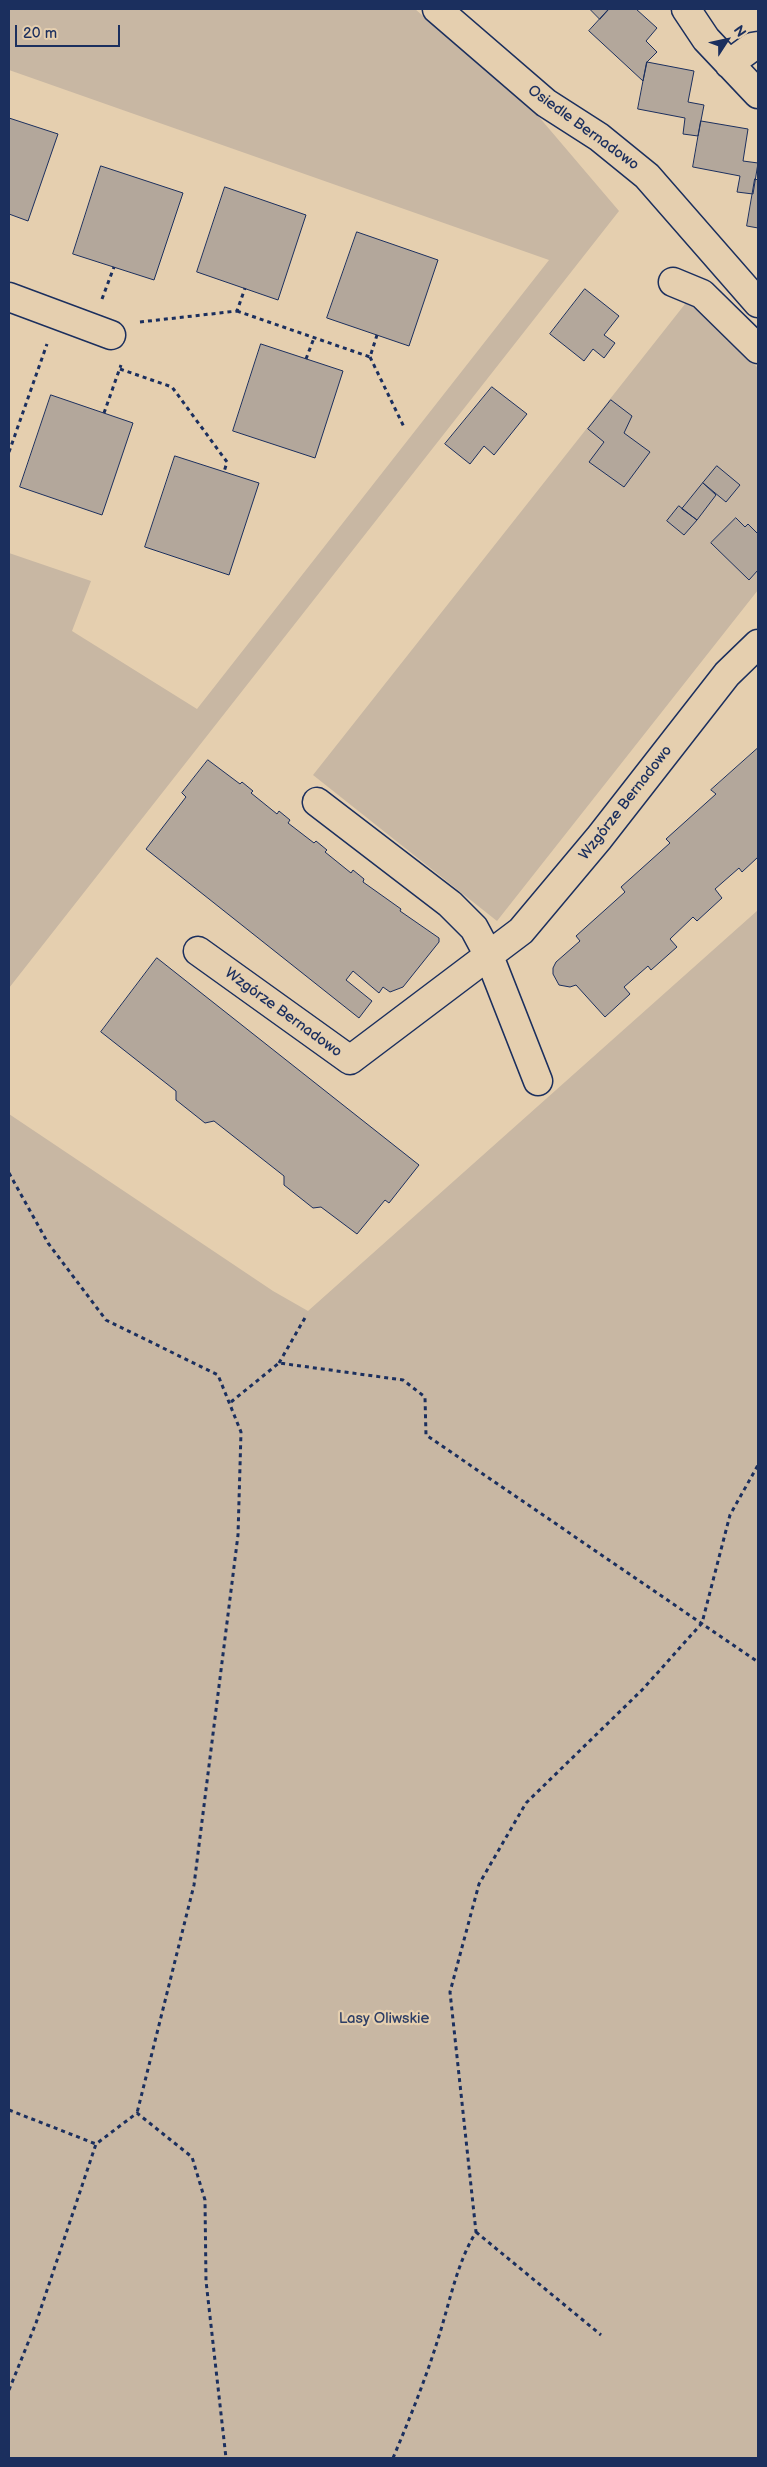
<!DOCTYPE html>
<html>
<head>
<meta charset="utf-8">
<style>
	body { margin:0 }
	#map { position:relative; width:767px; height:2467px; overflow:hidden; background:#e5cfaf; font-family:"Balsamiq Sans",sans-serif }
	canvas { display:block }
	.frame { position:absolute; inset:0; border:10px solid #1b2f5e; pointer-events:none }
	.north { position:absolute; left:702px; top:15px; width:50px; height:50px; -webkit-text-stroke:4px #e5cfaf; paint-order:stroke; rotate:55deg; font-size:14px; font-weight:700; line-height:20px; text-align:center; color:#1b2f5e }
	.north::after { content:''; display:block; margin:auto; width:18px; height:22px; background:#1b2f5e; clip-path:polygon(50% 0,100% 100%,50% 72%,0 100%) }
	.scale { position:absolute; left:15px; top:25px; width:105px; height:22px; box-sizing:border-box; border:2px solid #1b2f5e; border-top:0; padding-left:6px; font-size:15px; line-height:18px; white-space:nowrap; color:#1b2f5e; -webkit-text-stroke:4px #e5cfaf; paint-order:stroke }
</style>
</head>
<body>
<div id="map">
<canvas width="767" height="2467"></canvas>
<div class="frame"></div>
<div class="north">N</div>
<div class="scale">20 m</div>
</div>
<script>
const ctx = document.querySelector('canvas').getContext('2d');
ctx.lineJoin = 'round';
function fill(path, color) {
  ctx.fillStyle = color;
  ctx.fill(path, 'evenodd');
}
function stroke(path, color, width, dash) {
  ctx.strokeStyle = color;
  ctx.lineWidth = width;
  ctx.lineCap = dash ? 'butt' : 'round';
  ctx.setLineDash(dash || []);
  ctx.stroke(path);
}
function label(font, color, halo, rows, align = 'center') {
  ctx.font = font + ' "Balsamiq Sans",sans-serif';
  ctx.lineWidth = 4.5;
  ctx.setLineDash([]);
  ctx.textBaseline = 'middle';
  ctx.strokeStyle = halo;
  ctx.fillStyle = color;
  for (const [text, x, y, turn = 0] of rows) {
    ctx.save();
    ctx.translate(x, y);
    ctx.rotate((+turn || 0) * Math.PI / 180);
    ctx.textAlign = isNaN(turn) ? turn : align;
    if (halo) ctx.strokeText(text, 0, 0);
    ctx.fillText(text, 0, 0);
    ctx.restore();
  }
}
const green = new Path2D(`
	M9,9H415L539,117L619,211L9,988V553L91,581L72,631L197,709L549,260L9,70Z
	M689,299L758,368V590L497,921L313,775Z
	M758,910V2458H9V1114L273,1291L308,1311Z`);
const building = new Path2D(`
	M590,9H609L600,19Z
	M609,9H636L657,28L646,41L657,52L647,62L643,81L589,31Z
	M647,62L694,71L688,102L704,105L698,136L683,134L685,118L638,109Z
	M9,118L58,134L28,221L9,214Z
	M701,121L748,129L743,161L758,163L753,194L737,192L740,176L693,167Z
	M101,166L183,193L154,280L73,254Z
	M755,179L758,180V228L747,226Z
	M225,187L306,215L278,300L197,272Z
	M357,232L438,260L409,346L327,318Z
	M585,289L619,316L604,335L615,343L604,358L593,349L584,361L550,334Z
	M261,344L343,371L315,458L233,431Z
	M492,387L527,414L494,455L484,446L470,464L445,444Z
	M51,395L133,423L102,515L20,487Z
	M611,400L632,416L624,433L650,452L624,487L589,462L604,442L588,429Z
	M175,456L259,483L229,575L145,547Z
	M717,466L740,485L726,502L703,483Z
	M703,483L716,495L697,520L682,509Z
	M679,506L697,520L684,535L667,521Z
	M736,518L745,527L748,524L758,534V570L749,580L711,543Z
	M758,748V857L742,872L739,868L715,889L722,898L697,921L693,917L670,939L677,947L651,970L648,966L624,987L630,994L605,1017L576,985L570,987L559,985L553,974V968L556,962L580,941L576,936L625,892L621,887L670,843L666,839L716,794L711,790Z
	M208,760L240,784L242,782L253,791L251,793L277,814L279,811L290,820L288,823L314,843L316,841L327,850L325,852L351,873L353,870L364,879L363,882L401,909L400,911L439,938V942L403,987L390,992L383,987L379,993L353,971L346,980L372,1001L359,1018L146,849L186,797L182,793Z
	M157,958L419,1165L389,1203L385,1200L357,1234L321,1207L313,1208L284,1185V1176L214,1121L205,1123L176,1100V1091L101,1032Z`);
const path = new Path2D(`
	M102,299L114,267
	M237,311L370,357L377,335
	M140,322L237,311L245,288
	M370,357L404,427
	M306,359L314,338
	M120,369L172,387L227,462L224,472
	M104,413L121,365
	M9,452L47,344
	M9,1173L48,1243L106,1320L218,1375L241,1432L238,1535L194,1885L137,2113
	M279,1363L306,1316
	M231,1402L279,1363L403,1380L425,1397L426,1435L758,1662
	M9,2110L96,2144
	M476,2232L601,2335
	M9,2390L36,2323L96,2144L137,2113L192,2157L205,2200L206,2281L226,2458
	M393,2458C410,2418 426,2378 439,2336C450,2301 457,2263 476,2232L450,1992L479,1884L526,1803L643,1689L702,1623L730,1515L758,1465`);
const minor = new Path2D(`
	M437,9L546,103L599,137L647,176L758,303
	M686,9L706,39L758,94
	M729,64L752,47L758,46
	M673,282L702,294L758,349
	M9,297L111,335
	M317,802L450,904L474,928L489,956L538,1081
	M198,951L350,1060L521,931L599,838L727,674L758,644`);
const streetNames = [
	["Osiedle Bernadowo",583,128,36],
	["Wzgórze Bernadowo",626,803,-52],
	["Wzgórze Bernadowo",283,1013,36]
];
const parkNames = [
	["Lasy Oliwskie",384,2019]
];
fill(green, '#c8b7a3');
fill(building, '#b3a79b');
stroke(building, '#1b2f5e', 1);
stroke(minor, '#1b2f5e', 31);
stroke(path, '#1b2f5e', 3, [4, 4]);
stroke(minor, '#e5cfaf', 28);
label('15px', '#1b2f5e', '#e5cfaf', streetNames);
label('15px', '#2c3d65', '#e5cfaf', parkNames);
</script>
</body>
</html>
